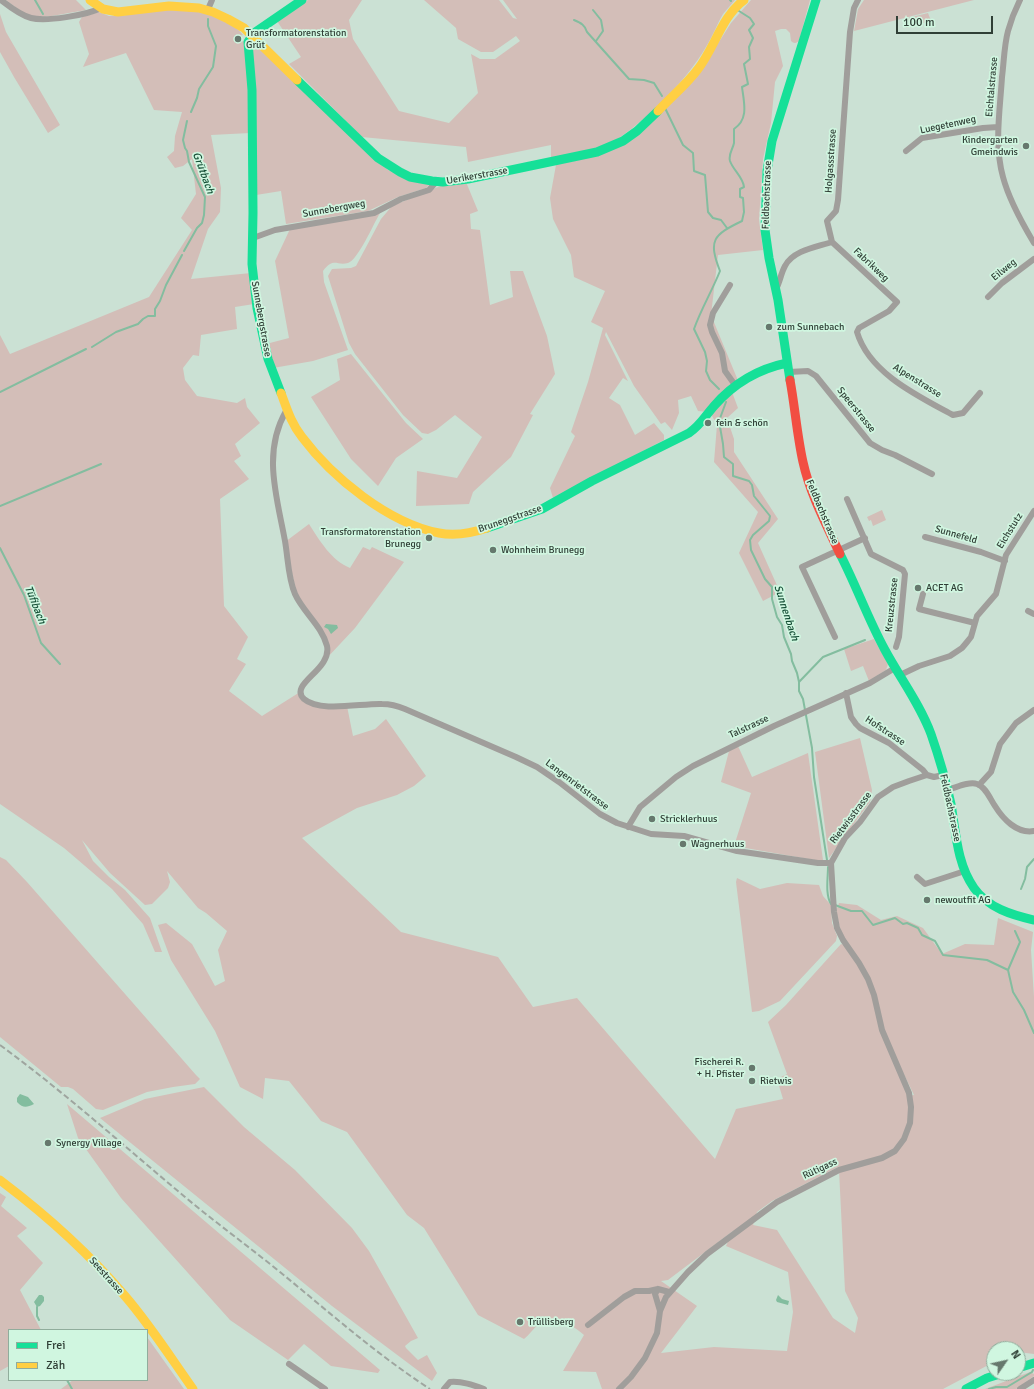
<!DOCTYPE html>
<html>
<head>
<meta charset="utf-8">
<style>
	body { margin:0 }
	#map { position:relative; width:1034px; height:1389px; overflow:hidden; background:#cbe1d4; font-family:Signika,sans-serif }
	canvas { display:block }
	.legend { position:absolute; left:8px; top:1329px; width:140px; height:52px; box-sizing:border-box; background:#d0f6e0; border:1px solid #90ad9c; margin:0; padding:5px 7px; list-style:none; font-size:12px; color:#303f36 }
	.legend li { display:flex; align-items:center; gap:8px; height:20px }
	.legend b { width:20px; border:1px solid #90ad9c }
	.north { position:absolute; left:986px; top:1341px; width:40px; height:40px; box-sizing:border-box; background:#d0f6e0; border:1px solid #90ad9c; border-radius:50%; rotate:56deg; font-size:11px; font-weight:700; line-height:16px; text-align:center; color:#303f36 }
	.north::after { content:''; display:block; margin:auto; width:14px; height:18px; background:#66786d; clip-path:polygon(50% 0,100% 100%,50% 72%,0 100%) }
	.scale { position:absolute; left:896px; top:16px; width:97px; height:18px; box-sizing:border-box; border:2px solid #303f36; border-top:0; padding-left:5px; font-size:12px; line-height:14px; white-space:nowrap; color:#303f36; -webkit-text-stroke:3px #d0f6e0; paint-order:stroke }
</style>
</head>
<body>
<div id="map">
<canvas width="1034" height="1389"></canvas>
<ul class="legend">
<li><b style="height:5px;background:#16e098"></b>Frei</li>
<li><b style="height:5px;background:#ffcf43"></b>Zäh</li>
</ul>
<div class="north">N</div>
<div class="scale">100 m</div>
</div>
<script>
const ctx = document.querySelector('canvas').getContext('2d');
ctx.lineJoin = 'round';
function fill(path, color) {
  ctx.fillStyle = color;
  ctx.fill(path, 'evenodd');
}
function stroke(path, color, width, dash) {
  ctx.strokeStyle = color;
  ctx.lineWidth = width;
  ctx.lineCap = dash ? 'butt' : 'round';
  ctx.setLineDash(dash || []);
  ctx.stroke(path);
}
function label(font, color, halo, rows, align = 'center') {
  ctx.font = font + ' Signika,sans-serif';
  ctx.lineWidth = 3.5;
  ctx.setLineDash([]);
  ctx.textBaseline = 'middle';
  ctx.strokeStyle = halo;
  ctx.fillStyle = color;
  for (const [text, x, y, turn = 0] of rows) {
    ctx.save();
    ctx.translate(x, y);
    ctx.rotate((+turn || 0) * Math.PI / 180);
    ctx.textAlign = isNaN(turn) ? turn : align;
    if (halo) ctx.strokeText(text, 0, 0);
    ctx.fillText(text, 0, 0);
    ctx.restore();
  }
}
const green = new Path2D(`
	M6,0H76L86,10C72,12 52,17 39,17C26,17 15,7 6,0Z
	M308,0H362L349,20L353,39L399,111L449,123L478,93L471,54L480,59H495L520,41L516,36L493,52H481L458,39L456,28L424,0H499L513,18L517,19L503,0H735C731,5 727,9 723,14C717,24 713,36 706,47C687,80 645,122 613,142L637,136L703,67L731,23L751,0H810L799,41C797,43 794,44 791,41L790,33L786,29H781L775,31L783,66L775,82L771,123L763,159L759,220L763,250L718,255L711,315L739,383L708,412L698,411L691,396L678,400L679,413L672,430L665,422L661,424L634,386L606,332L605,335L628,381L623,378L609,398L620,405L635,435L654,423L664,435V440L553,498L550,488L575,436L571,432L588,382L603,328L591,322L605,291L574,277L571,255L553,219L550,198L556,165L551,157V145L468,162L466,147L362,137L289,64L301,57L277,21Z
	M864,0H974L854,31L858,9Z
	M183,6C207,9 228,16 243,35L236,37L234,41L237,43L244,41L250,84V133L211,135L221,188L220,212L208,229L191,279L251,273L254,304L235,307L237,329L201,335L199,356L193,355L183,368L185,380L197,396L237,403L245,398L247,407L260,423L235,444L241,456L234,461L249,479L220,499L224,606L248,637L237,659L246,664L229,691L262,716L300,692C306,708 333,707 347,706L353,736L375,729L386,719L426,776L414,786L397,795L357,808L302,838L401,932L498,957L533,1007L577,998L715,1159L736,1109L783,1099L777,1079L787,1074L768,1022L786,1005L841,944L844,945L864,973L873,996L880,1031L908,1096L914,1095L889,1044L881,1022L876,993L864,967L842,937L836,911L839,903L857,905L881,920L897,916L923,928L942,954L965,944L994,945L998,918L1033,932L1031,950L1034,997V1354L1018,1352V1349H994V1362L943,1389H602L596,1372L563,1371L584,1335C572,1325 553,1312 538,1325C533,1329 529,1335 524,1339L478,1315L424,1228L407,1215L347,1132L321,1121L289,1081L265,1078L263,1099L240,1087L215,1031L171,960L158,925L166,923L192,944L215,986L225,981L218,950L227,931L206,913L198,908L167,871L170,882L168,888L152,904L145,905L110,873L82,840L93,861L109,877L125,890L150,918L162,952H155L143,924L112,889L64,848L0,804V335L10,354L149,297L192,230L181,218L196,194L192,159L183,166L175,168L167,157L174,151L175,136L182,112L154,110L126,53L83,67L89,54L79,22L82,17L99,12L109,16H120ZM838,1167L839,1170L845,1291L858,1318L855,1333L833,1318L777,1230L753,1225L757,1212L772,1201ZM733,1231L726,1246L788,1272L793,1312L787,1351L714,1347L661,1353L697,1306L661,1281L668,1280Z
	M928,13L931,21L906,28L904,19Z
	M0,14L6,32L60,125L48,133L14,77L0,52Z
	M253,41L388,170L429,185L426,188L398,197L368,211L286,224L281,191L256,195L251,43Z
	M466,182L478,211L470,214L471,229L480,230L490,305L513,297L510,271H523L547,336L555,374L530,414L533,415L511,457L473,492L469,504L416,506L417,471L457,478L482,437L455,415L436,430L428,434L422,433L403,415L355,354L349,343L328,276L332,269L351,268L356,266L381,219L392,206L443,185Z
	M380,213C374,223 358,260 348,263C336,266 334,257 323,271L324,282L348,350L313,361L273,368L266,344L289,338L275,261L290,229Z
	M351,354L406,423L423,439L396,458L378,486L351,459L311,397L340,380L337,359Z
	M732,392L738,408L727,418L734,439V452L778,519L758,543L780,592L763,601L739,553L758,512L714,462L717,425L711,414Z
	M882,510L886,520L873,526L871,520L869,521L867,517Z
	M309,524C320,541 331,560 350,568L363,547L370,550L372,547L404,562L355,628L326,659L327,646L298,600L285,542Z
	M874,639L888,664L886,670L869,681L863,666L851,671L844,649Z
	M860,738L872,790L870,802L829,858L815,752Z
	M738,746L752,777L808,753L823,860L820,861L734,846L751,793L721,782L729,751Z
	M0,857L6,860L27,882L196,1075L200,1079L195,1084L173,1087L147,1092L103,1110L96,1109L73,1089L68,1087H61L0,1037Z
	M737,878L760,889L787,883L819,885L823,896L831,905L832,923L837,936L836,941L780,1001L759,1011L752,1012L736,882Z
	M204,1087L244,1127L295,1170L352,1228L369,1251L418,1338L411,1341L405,1346L406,1348L418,1360L427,1355L437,1373L432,1381L332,1306L100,1118L145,1099Z
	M67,1104L380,1370L378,1373L331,1366L304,1344L288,1360L230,1320L121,1198L78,1138Z
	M0,1193L6,1197L1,1206L27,1228L17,1236L43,1263L20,1290L41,1330H9V1366L0,1371Z
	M147,1337L184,1389H61L73,1380H147Z
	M1030,1372L1034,1374V1376L1016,1389H985Z`);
const water = new Path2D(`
	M326,624L337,625L338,628L331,634L328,629L324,627Z
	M20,1094L28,1097L34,1104C26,1108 23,1108 17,1102V1098Z
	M39,1295H42L44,1297V1301L40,1306L37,1307L34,1302Z
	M778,1295L782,1299L789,1301L788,1305L777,1302L776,1300Z`);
const stream = new Path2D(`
	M35,0L43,14
	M730,0L731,1
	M593,10L601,20L603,31L596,41
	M574,20C581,23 585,25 587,32L629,79L644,80L654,83L662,96
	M665,108L683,145L693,153L694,171L705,175L708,212L713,218L721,220L727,228
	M191,112L197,98L199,89L213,67L216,46L208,26V19
	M184,251L197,228L202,223L204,215L205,197L189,162L187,151L185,148L183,140L187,121
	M92,347L116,332L138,324L143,319L148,316H155V309L160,301L166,285L182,255
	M719,389L710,380L706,371L707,361L705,352L694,329C701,309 712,291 720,271C708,240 713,235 742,221L744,212L743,198L740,197V189L744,187C743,177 733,170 730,161C728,154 733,149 734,143C734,138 734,134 734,129C749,119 744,103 742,87L748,84L744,64L750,59L749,47L753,38L749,30L754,24L750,18L739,11
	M0,392L86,349
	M726,402L719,421L723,444L724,457L733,464V476L749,481L752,485L754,496L770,516L769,521L753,535L750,540L751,550L765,579L772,587V599L777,617L782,625L784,637L791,654L792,661L797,673L799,682V691L803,699L812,748L814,777L827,860
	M0,506L101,464
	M0,548L24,595L41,643L60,664
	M799,682L823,657L865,640
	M828,867C828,878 825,894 831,904
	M1021,889L1025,879L1027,867L1034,859
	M835,905L851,911H862L873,925L895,918L903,924L907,923L918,928L922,935L935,941L943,955L987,960L1008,970L1013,992L1024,1010L1034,1033
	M1008,970L1020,942L1015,931
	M37,1307V1316L39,1320
	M67,1380L72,1389
	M989,1389L996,1387H1007L1032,1372L1033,1370`);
const street = new Path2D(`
	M1,0C10,7 20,15 31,18C46,22 87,15 101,8
	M1020,0C1015,10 1011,20 1008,31C1004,46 1004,62 1002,77C1000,110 994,145 1003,177C1009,200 1022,223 1034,243
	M209,7L212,0
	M906,151L922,138L983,128L998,127
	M253,238L275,230L374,213L401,199L429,190L436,182
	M832,242L897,302L889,311L859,328L857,332C869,373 918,396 953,415L963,413L980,393
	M730,285L713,313L710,325L712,332L722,353L725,371L735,385
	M776,289C780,282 781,273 785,266C793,250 817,247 832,242L827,221L836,211L838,200L850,32L854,8L858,0
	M988,297L1002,283L1034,259
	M789,372L808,371L816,376L870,443L882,450L895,455L932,474
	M286,411C262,453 277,497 285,541C288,558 288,578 295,594C303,612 322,626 327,646C332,670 288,684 304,699C320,713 362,703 382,704C390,704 398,706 405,709L516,757L537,767L559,782L600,814L617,823L651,834L684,836L737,851L818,863H831
	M847,499L871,554L903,570L905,574L899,637L896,647
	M925,537L981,552L1005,561
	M923,594L919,609L975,623
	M1028,611L1034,614
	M835,637L802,567L865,538
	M900,675L919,666L950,656L962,648L967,642L971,637L977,616L996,594L1006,555L1034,511
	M846,693L851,717L856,724L860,728L889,743L923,770L927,775
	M979,785L991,772L1000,744L1016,723L1034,710
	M947,790C955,788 969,781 977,784C986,787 990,799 995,806C1003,819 1017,834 1034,831
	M628,827L640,807L676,777L693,766L774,726L870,683L895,668
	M917,877L925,884L965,871
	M658,1289L655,1294L660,1311
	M588,1325L624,1297L635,1291H649L658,1289L669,1292
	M289,1364L325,1389
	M444,1389L450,1382C462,1381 473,1385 484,1389
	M619,1389L631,1377L645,1358L657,1333L660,1311L666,1297L688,1272L707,1254L777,1202L839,1170L882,1158L895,1151L904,1139L910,1123L911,1107L909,1093L882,1030L874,995L868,979L859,963L843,940L837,928L834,912L831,863L845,838L860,822L878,797L893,787L909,781L927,775L934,777L943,775
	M1020,1389L1034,1380`);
const fast = new Path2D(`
	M297,80L378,158L400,172L410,177L432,181L443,182L468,179L597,152L623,141L637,131L658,111
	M790,380L778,300L769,258L765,230L767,171L772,141L816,0
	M281,393L268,359L257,308L252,264L253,213L252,90L248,42L254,33L302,0
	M487,528L542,509L592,481L689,433C700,426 706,415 714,406C734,383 758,369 787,363
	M840,554C856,585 868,619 885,650C900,678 920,704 931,734C939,757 946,781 951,804C956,833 957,864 974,888C988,908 1012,915 1034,920
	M1018,1368L1034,1363
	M966,1389L987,1378L1003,1373`);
const slow = new Path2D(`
	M90,0L103,9L118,12L169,6L199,8L213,12L228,19L244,28L297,80
	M658,111C671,97 687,84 698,69C715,47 722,16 744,0
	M281,393C287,409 291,423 302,437C332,477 388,523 439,533C454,536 472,533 487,528
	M0,1180C45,1214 88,1252 125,1296C150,1325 171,1358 193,1389`);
const jam = new Path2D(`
	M790,380C795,407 797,435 803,462C810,494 826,524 840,554`);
const rail = new Path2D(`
	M0,1045C64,1092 124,1146 185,1197C216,1223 248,1246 280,1272C329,1312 376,1354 430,1389`);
const markers = [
	[238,39,4,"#66786d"],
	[1026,146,4,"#66786d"],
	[769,327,4,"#66786d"],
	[708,423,4,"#66786d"],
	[429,538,4,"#66786d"],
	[493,550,4,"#66786d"],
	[918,588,4,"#66786d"],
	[652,819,4,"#66786d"],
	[683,844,4,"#66786d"],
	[927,900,4,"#66786d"],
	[752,1068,4,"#66786d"],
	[752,1081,4,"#66786d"],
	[48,1143,4,"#66786d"],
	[520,1322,4,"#66786d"]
];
const poiNames = [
	["Transformatorenstation",246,33],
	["Grüt",246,45],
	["Kindergarten",1018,140,"right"],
	["Gmeindwis",1018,152,"right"],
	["zum Sunnebach",777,327],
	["fein & schön",716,423],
	["Transformatorenstation",421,532,"right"],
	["Brunegg",421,544,"right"],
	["Wohnheim Brunegg",501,550],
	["ACET AG",926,588],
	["Stricklerhuus",660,819],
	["Wagnerhuus",691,844],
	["newoutfit AG",935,900],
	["Fischerei R.",744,1062,"right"],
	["+ H. Pfister",744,1074,"right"],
	["Rietwis",760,1081],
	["Synergy Village",56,1143],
	["Trüllisberg",528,1322]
];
const streetNames = [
	["Eichtalstrasse",992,87,-85],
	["Luegetenweg",948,125,-12],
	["Holgassstrasse",831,161,-86],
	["Uerikerstrasse",477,176,-10],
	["Feldbachstrasse",767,195,-88],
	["Sunnebergweg",334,209,-10],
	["Fabrikweg",871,265,43],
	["Eilweg",1004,270,-39],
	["Sunnebergstrasse",261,319,80],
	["Alpenstrasse",917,381,32],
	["Speerstrasse",856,410,51],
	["Feldbachstrasse",822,512,67],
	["Bruneggstrasse",510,519,-19],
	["Eichstutz",1010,531,-58],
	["Sunnefeld",956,535,16],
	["Kreuzstrasse",892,605,-84],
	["Talstrasse",749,727,-25],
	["Hofstrasse",885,731,33],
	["Langenrietstrasse",577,785,37],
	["Feldbachstrasse",950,808,78],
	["Rietwisstrasse",851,818,-53],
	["Rütigass",820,1169,-25],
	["Seestrasse",106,1276,48]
];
const waterNames = [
	["Grütbach",203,173,70],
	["Tüfibach",35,605,68],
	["Sunnenbach",786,613,72]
];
fill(green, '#d3beb8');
fill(water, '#83bd9f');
stroke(stream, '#83bd9f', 2);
stroke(street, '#a09e9b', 6);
stroke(fast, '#16e098', 9);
stroke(slow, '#ffcf43', 9);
stroke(jam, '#f24e42', 9);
stroke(rail, '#9fa59f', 2, [6, 3]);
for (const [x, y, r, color] of markers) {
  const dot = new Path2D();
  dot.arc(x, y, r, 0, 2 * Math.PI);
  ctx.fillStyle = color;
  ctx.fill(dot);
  stroke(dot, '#d0f6e0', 1.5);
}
label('10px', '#303f36', '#d0f6e0', poiNames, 'left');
label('10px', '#303f36', '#d0f6e0', streetNames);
label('italic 11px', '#144e35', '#d0f6e0', waterNames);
</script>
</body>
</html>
